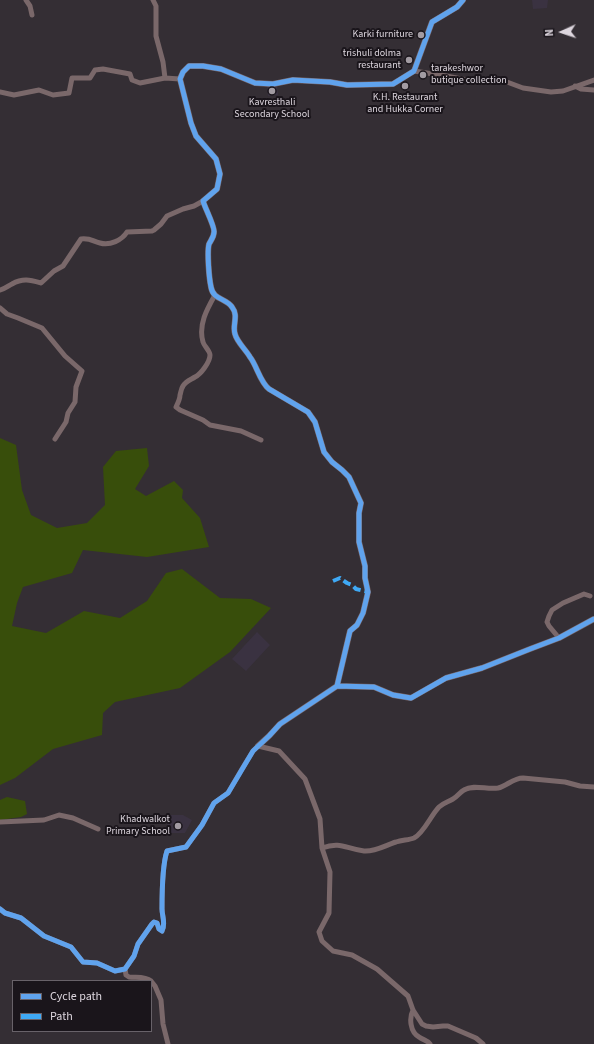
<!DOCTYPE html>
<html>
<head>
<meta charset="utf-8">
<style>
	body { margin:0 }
	#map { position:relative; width:594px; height:1044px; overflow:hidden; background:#342e34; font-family:"Source Sans 3",sans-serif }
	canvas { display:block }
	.legend { position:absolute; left:12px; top:980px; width:140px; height:52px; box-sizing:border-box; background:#1a151b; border:1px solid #686269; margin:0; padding:5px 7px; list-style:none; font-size:12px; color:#ddd6de }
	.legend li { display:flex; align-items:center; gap:8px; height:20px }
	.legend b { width:20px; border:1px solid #686269 }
	.north { position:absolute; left:542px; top:12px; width:40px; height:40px; -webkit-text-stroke:3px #1a151b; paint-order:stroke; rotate:267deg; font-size:11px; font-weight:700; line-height:16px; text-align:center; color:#ddd6de }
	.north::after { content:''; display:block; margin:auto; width:14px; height:18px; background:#ddd6de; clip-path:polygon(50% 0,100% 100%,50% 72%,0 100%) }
</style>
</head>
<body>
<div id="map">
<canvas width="594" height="1044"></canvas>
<ul class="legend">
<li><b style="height:5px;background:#60a3ed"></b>Cycle path</li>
<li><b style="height:5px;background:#3fa9f5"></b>Path</li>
</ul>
<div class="north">N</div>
</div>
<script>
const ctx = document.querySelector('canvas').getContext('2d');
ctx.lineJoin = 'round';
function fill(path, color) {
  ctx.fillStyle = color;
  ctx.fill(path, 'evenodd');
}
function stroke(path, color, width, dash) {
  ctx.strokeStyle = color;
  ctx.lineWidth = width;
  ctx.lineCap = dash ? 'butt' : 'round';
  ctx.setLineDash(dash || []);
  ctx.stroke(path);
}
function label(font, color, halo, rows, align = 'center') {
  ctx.font = font + ' "Source Sans 3",sans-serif';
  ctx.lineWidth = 4;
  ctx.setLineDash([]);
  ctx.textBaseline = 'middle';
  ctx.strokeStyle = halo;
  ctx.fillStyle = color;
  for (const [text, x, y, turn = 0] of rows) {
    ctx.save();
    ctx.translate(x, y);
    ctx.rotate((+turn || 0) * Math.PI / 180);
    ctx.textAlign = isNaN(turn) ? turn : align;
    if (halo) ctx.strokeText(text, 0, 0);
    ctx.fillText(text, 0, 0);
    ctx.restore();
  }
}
const education = new Path2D(`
	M532,0H548L547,8L533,9Z
	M277,85L278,95L268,96L267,86Z
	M257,632L270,645L246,671L232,659Z
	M168,815H183L192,820L185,833H167Z`);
const green = new Path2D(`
	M0,438L16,445L22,490L31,515L57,528L87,523L105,505L103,467L116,451L147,448L149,466L135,489L146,496L174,481L183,490L182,498L200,518L209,547L147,557L83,550L72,573L23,587L17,603L12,626L46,633L84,611L120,618L147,601L166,573L182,569L220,598L251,599L271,608L230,652L180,688L115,702L103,713L102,735L53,749L15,778L0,785Z
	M7,797L25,801L27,814L21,817L0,820V800Z`);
const minor = new Path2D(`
	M26,0L30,6L32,15
	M153,0L156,6V36L163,62L165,78L180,79
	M414,71L446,76L467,80L507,82L523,88L551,92L563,91L594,80
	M575,86L581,89L594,90
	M0,92L14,95L39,90L53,95L69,93L72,78H90L95,70L103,69L130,74L132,80L140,83L165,78
	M0,290C5,289 8,286 12,284C23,278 30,280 41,283L54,271L63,266L81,239C91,238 92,241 100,243C110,246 122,240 127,232L152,231L154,230L161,224L167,216L183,209L194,206L203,201
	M215,295C207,309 198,325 203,342C204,346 210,351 210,355C210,362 201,374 195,377C190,380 186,381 183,386C181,389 181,392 180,395C180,399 178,403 176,407L180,410L203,420L210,425L241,431L261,440
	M0,308L7,314L18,318L42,328L65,356L82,371L76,387L75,402L68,413L66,422L55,439
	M559,638L549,626L547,622L549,616L552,610L563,603L584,594L590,596
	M0,822L44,820L59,815L73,818L98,829
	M322,848C341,841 346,849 364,851C375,852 386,845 396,842C402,840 409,840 414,838C424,833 431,815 439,807C443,803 448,802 453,799C457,797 460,792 464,790C474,784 487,790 498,788C507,786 513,778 523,778L565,782L580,786L594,787
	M0,909L5,913L21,918L44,936L71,947L83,962L97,963L115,971L125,969L134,956L138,944L152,924L154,922L157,923L159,929L162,931C166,924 162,916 162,909C162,893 162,866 167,851L186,847L202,825L214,803L228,793L242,769L253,751L258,746L279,751L305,779L320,819L322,848L330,872L329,913L319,932L322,941L333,951L352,955L377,969L408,996L413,1010L422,1024L426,1026L433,1027L443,1026H448L476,1038L483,1044
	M125,969L126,975L129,977C136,978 145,976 151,981
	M151,981L155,986L161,1000L163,1024L168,1044
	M413,1010C409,1018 410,1032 419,1037C423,1040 427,1040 430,1044`);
const tertiary = new Path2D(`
	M337,686L350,631L357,625L363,613L368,592L365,578V566L359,542V513L361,503L349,477L342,470L332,462L324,452L315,422L308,412L269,389C260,382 257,366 250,357C246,350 237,342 235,334C232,325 239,316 232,307C226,298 213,300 211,287C209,278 207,252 209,244C211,240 214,237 214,232C215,227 205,208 203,201L217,189L220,174L216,159L196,136L191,123L180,79L183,72L189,66H203L221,69L255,83L273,84L293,80L330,82L347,85L393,84L414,71L432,22L457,7L463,0
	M258,746L269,736L280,724L337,686L374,687L393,695L411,698L446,678L482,668L530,649L559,638L594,619`);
const quiet = new Path2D(`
	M333,581L340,578L347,583L352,585L356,589L368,592`);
const cycleway = new Path2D(`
	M337,686L350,631L357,625L363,613L368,592L365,578V566L359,542V513L361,503L349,477L342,470L332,462L324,452L315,422L308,412L269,389C260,382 257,366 250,357C246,350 237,342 235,334C232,325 239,316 232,307C226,298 213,300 211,287C209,278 207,252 209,244C211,240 214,237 214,232C215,227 205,208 203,201L217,189L220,174L216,159L196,136L191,123L180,79L183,72L189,66H203L221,69L255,83L273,84L293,80L330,82L347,85L393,84L414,71L432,22L457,7L463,0
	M0,909L5,913L21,918L44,936L71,947L83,962L97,963L115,971L125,969L134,956L138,944L152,924L154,922L157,923L159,929L162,931C166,924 162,916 162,909C162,893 162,866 167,851L186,847L202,825L214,803L228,793L253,751L269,736L280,724L337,686L374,687L393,695L411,698L446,678L482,668L530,649L559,638L594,619`);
const markers = [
	[421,35,4,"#a29ba2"],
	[409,60,4,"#a29ba2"],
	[423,75,4,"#a29ba2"],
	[405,86,4,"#a29ba2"],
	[272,91,4,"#a29ba2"],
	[178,826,4,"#a29ba2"]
];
const poiNames = [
	["Karki furniture",413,35],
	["trishuli dolma",401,54],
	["restaurant",401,66],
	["tarakeshwor",431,69,"left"],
	["butique collection",431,81,"left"],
	["K.H. Restaurant",405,98,"center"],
	["and Hukka Corner",405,110,"center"],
	["Kavresthali",272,103,"center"],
	["Secondary School",272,115,"center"],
	["Khadwalkot",170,820],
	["Primary School",170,832]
];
fill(education, '#3a3241');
fill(green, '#384e0b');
stroke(minor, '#7a686a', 5);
stroke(tertiary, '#7a686a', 6);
stroke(quiet, '#3fa9f5', 4, [8, 4]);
stroke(cycleway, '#60a3ed', 5);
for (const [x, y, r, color] of markers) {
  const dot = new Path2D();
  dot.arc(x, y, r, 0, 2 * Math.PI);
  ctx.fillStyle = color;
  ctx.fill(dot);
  stroke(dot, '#1a151b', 1.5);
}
label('10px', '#ddd6de', '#1a151b', poiNames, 'right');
</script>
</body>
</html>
